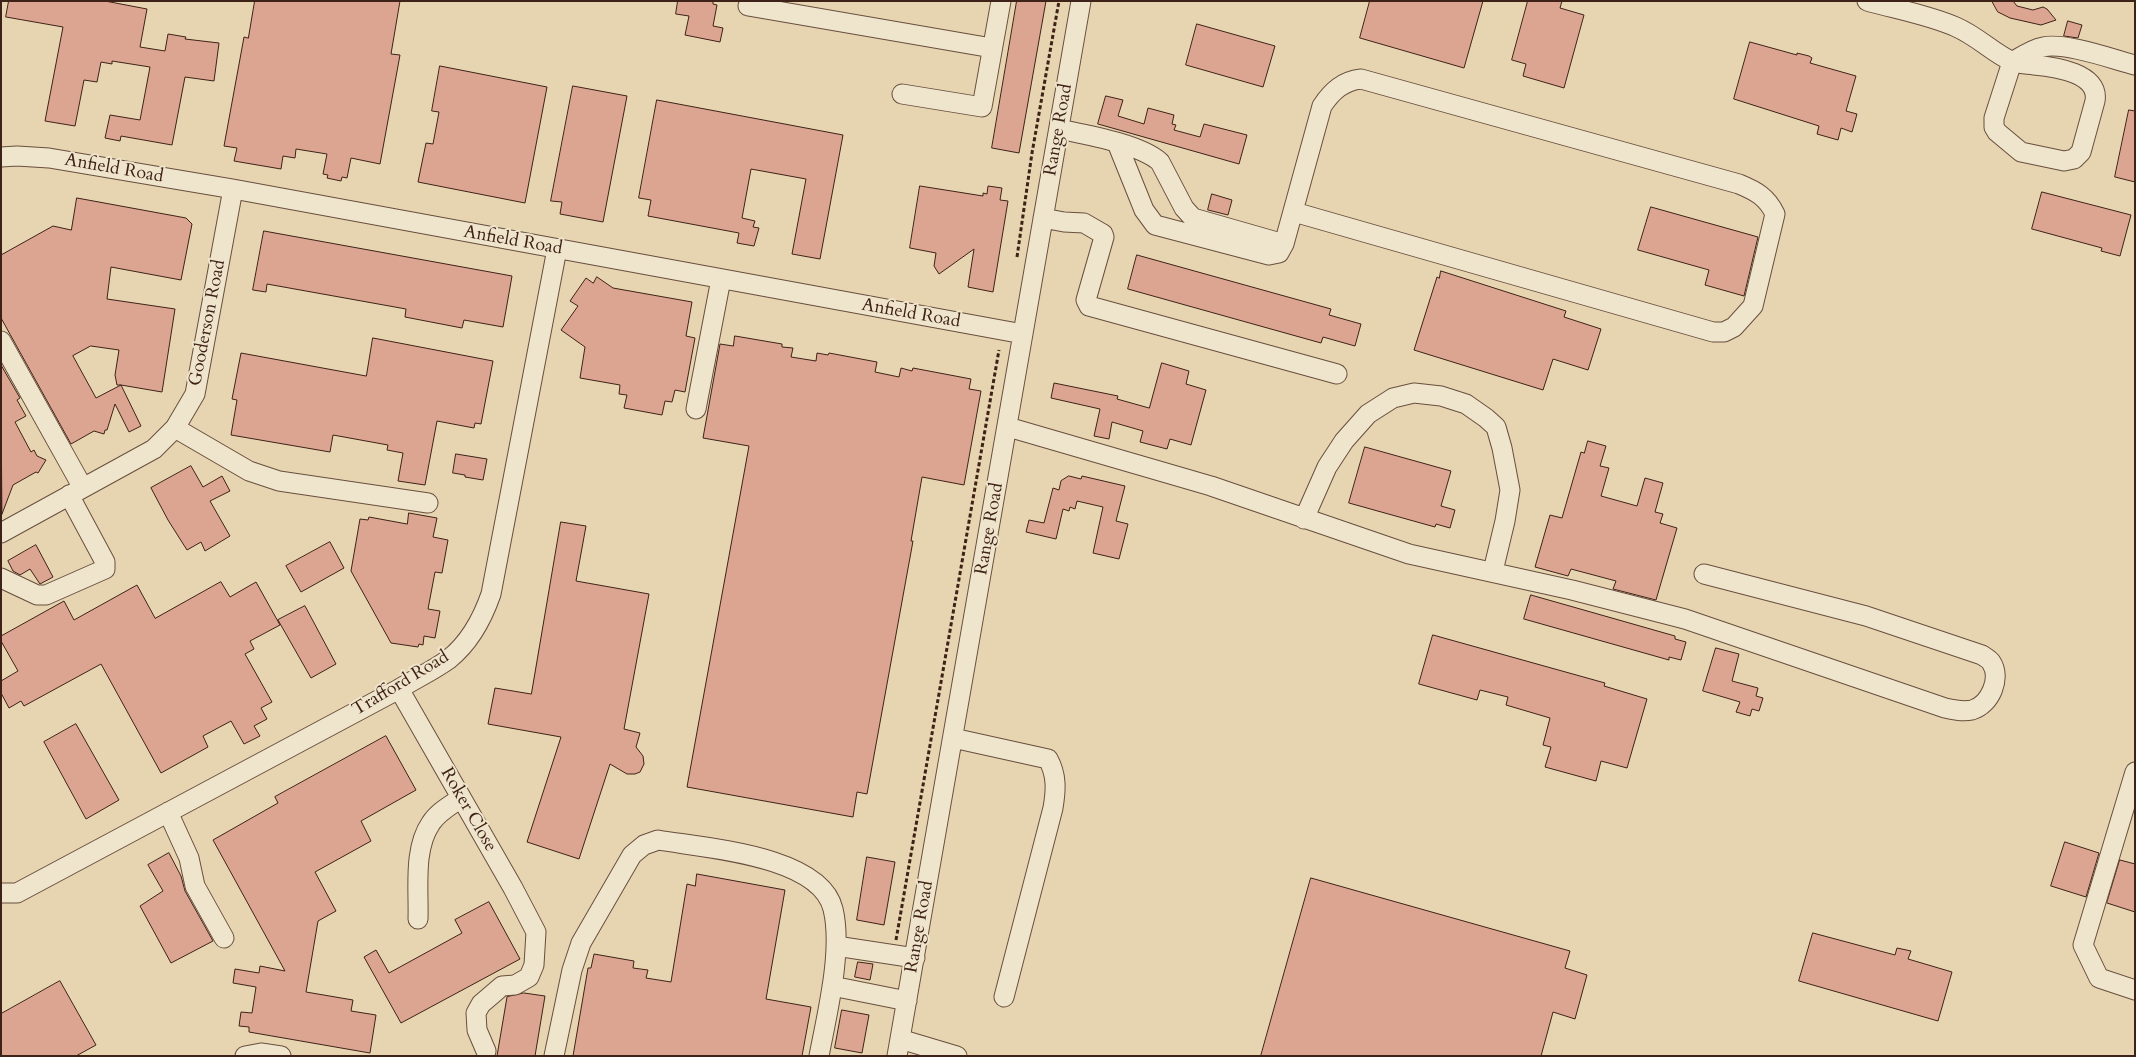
<!DOCTYPE html>
<html>
<head>
<meta charset="utf-8">
<style>
	body { margin:0 }
	#map { position:relative; width:2136px; height:1057px; overflow:hidden; background:#e7d5b1; font-family:Cardo,serif }
	canvas { display:block }
	.frame { position:absolute; inset:0; border:2px solid #3e2217; pointer-events:none }
</style>
</head>
<body>
<div id="map">
<canvas width="2136" height="1057"></canvas>
<div class="frame"></div>
</div>
<script>
const ctx = document.querySelector('canvas').getContext('2d');
ctx.lineJoin = 'round';
function fill(path, color) {
  ctx.fillStyle = color;
  ctx.fill(path, 'evenodd');
}
function stroke(path, color, width, dash) {
  ctx.strokeStyle = color;
  ctx.lineWidth = width;
  ctx.lineCap = dash ? 'butt' : 'round';
  ctx.setLineDash(dash || []);
  ctx.stroke(path);
}
function label(font, color, halo, rows, align = 'center') {
  ctx.font = font + ' Cardo,serif';
  ctx.lineWidth = 4;
  ctx.setLineDash([]);
  ctx.textBaseline = 'middle';
  ctx.strokeStyle = halo;
  ctx.fillStyle = color;
  for (const [text, x, y, turn = 0] of rows) {
    ctx.save();
    ctx.translate(x, y);
    ctx.rotate((+turn || 0) * Math.PI / 180);
    ctx.textAlign = isNaN(turn) ? turn : align;
    if (halo) ctx.strokeText(text, 0, 0);
    ctx.fillText(text, 0, 0);
    ctx.restore();
  }
}
const building = new Path2D(`
	M9,1H105L147,9L140,47L165,51L168,34L186,37L185,39L219,43L214,81L185,77L172,145L121,136L120,141L105,138L110,115L140,120L150,67L112,61V64L101,62L97,82L84,80L75,126L45,121L63,27L6,17Z
	M255,1H400L391,54L400,55L380,164L351,158L347,178L342,177L341,181L327,178L328,175L323,174L327,154L296,149L295,158L283,156L281,169L234,161L237,148L224,146L244,37L248,38Z
	M678,1H713V4L717,5L713,26L723,28L720,42L685,35L689,16L676,14Z
	M1017,1H1046L1019,153L992,148Z
	M1370,1H1483L1464,68L1360,38Z
	M1528,1H1562L1560,8L1584,15L1564,88L1523,76L1526,64L1512,60Z
	M1992,1H2013L2017,6L2033,10L2043,7L2047,9L2056,20L2041,25L2010,18L1998,12Z
	M2068,21L2082,25L2078,38L2064,36Z
	M1197,24L1275,46L1263,87L1186,65Z
	M1750,42L1797,55V53L1809,56L1812,58L1810,63L1856,76L1846,111L1857,114L1852,132L1841,128L1838,140L1817,134L1819,126L1734,99Z
	M440,66L547,87L525,203L418,182L426,143L433,144L439,112L432,111Z
	M573,86L627,96L603,222L560,214L562,202L551,201Z
	M1106,96L1123,100L1118,116L1144,124L1148,108L1174,115L1172,124L1176,125L1174,130L1200,137L1204,124L1247,135L1239,164L1098,124Z
	M657,100L843,135L820,259L792,254L806,179L751,169L742,218L755,221L753,227L759,228L754,246L737,243L739,233L648,216L651,200L639,198Z
	M2129,110L2135,111V182L2115,177Z
	M920,186L983,196V193L987,194L988,186L1002,188L1000,200L1008,201L993,292L968,287L974,249L939,274L934,266L936,253L910,248Z
	M2042,192L2131,215L2120,256L2101,251L2102,248L2032,229Z
	M1212,194L1232,200L1228,215L1208,210Z
	M77,198L186,218L192,224L181,280L111,267L107,299L175,309L162,392L121,385L141,426L129,432L115,404L107,430H105L104,434L94,431L71,444L1,318V255L53,226L71,230ZM91,346L119,350L115,375L117,385H121L96,398L73,356Z
	M1651,207L1758,237L1744,296L1705,285L1709,270L1638,250Z
	M264,231L512,276L503,327L464,320L462,328L405,317L406,309L267,284L266,292L253,290Z
	M1137,255L1331,309L1329,315L1361,324L1355,346L1323,337L1321,343L1128,289Z
	M1441,271L1566,311L1564,317L1601,329L1588,370L1553,359L1543,390L1414,350L1437,277L1439,278Z
	M597,277L613,288L692,302L686,336L695,338L685,392L675,390L672,402L665,401L662,415L624,408L627,395L619,394L620,385L580,378L585,347L561,330L578,306L570,301L586,278L593,283Z
	M735,336L782,344V347L793,348L791,357L816,361L817,353L828,355L829,353L877,362L875,372L899,377L901,368L912,371L913,368L971,379L969,389L981,391L964,485L922,477L911,541H913L867,794L857,792L853,817L687,787L749,446L703,438L720,344L733,346Z
	M373,338L493,361L481,424L475,423L474,428L437,421L425,485L398,481L403,453L387,450L388,445L333,435L330,452L231,435L237,400L232,399L241,353L366,376Z
	M1162,363L1189,371L1186,384L1206,390L1191,445L1170,439L1167,449L1140,442L1143,431L1112,422L1109,439L1094,436L1100,409L1051,398L1054,383L1118,396L1117,399L1149,408Z
	M1,365L20,398L17,400L26,416L15,422L31,452L34,450L37,456L46,460L38,473L36,472L13,485L2,514Z
	M1588,441L1606,446L1600,466L1609,468L1601,496L1637,506L1645,478L1663,483L1655,512L1663,514L1660,523L1677,528L1656,600L1613,589L1616,581L1571,569L1568,576L1535,567L1550,515L1562,518L1581,452L1584,453Z
	M1365,447L1451,471L1441,506L1455,510L1450,528L1436,524L1435,527L1349,503Z
	M456,454L487,459L483,480L465,477V475L453,473Z
	M191,466L203,487L222,476L230,491L210,501L230,536L205,551L201,542L187,550L168,520L151,488Z
	M1069,476L1081,479L1082,476L1125,486L1116,521L1128,524L1119,559L1093,553L1103,507L1077,501L1075,509L1070,507L1069,511L1063,509L1056,539L1026,532L1029,520L1044,523L1053,488L1059,490L1061,481Z
	M409,513L437,518L433,537L448,540L442,573L435,572L428,609L440,611L435,638L424,636L423,645L419,644L418,647L391,643L351,571L360,519L368,520L369,517L407,524Z
	M561,522L586,526L576,581L649,594L624,729L640,733L636,747L643,756L644,764L640,772L635,774H627L610,764L579,859L527,842L561,737L488,724L495,688L531,694Z
	M330,542L344,568L301,592L286,566Z
	M36,545L53,577L40,584L30,569L20,575L13,571L8,561Z
	M221,582L230,597L256,582L280,625L250,641L254,649L245,654L272,702L261,708L267,719L254,726L260,736L244,744L231,721L203,736L208,747L161,773L101,664L24,706L21,701L9,708L1,693V681L18,671L1,641V636L64,601L74,620L137,585L155,618Z
	M1531,595L1675,636V639L1686,642L1681,660L1669,657V660L1524,619Z
	M305,606L336,664L311,678L278,620Z
	M1433,635L1605,683L1604,686L1647,699L1627,768L1601,761L1596,781L1545,767L1551,747L1543,745L1550,718L1506,705L1508,697L1480,690L1477,700L1419,684Z
	M1716,648L1739,654L1732,681L1758,688L1756,696L1763,698L1759,711L1752,709L1750,716L1736,712L1740,702L1703,691Z
	M76,724L119,800L86,819L44,742Z
	M386,736L416,790L361,821L371,841L315,872L336,911L318,921L306,992L353,1000L351,1011L376,1015L370,1053L249,1032V1027L239,1026L241,1012L252,1013L256,987L233,983L235,969L259,973L260,966L285,971L213,840L278,803L275,797Z
	M2065,842L2099,853L2086,897L2051,886Z
	M169,853L181,876L185,891L213,941L171,963L140,906L163,891L148,865Z
	M867,857L895,862L884,925L857,920Z
	M2120,860L2135,864V912L2107,903Z
	M697,874L785,890L766,999L811,1007L802,1056H573L588,968H591L594,954L634,961L633,968L648,970L646,978L671,982L687,884L695,886Z
	M1311,878L1570,951L1565,968L1587,975L1575,1019L1553,1012L1541,1056H1261Z
	M489,902L520,959L401,1023L364,957L376,950L389,973L462,933L455,920Z
	M1813,933L1895,955L1897,948L1911,951L1908,959L1952,972L1938,1021L1799,981Z
	M858,962L873,964L870,980L855,977Z
	M60,981L96,1045L76,1056H1V1014Z
	M524,993L545,996L535,1056H497L507,997Z
	M842,1010L869,1015L862,1053L835,1048Z`);
const path = new Path2D(`
	M1017,257L1032,153L1059,1
	M896,940L999,350`);
const minor = new Path2D(`
	M1867,1C1895,9 1929,15 1956,27C1977,36 1992,52 2011,61C2017,64 2027,64 2034,65C2055,67 2100,73 2095,101L2081,152L2074,159L2064,161L2021,152L1997,132L1994,127V118L2012,62C2022,56 2032,49 2043,47C2065,42 2112,59 2135,65
	M748,6L992,48
	M902,94L982,107L1001,1
	M1059,129C1087,135 1140,144 1160,162L1184,208L1193,218L1284,244
	M1117,143L1144,210L1155,225L1269,255L1279,253L1284,244L1322,106C1332,91 1343,81 1361,79L1739,184C1756,191 1767,197 1775,214L1753,306L1734,327L1724,332H1713L1294,212
	M1,157L17,156L49,158L233,189L1023,334
	M1043,218L1064,222L1084,223L1103,234
	M1103,234L1104,237L1086,300L1089,306L1337,374
	M1,341L83,488
	M696,409L721,279
	M1008,427L1211,486L1409,554L1572,590L1685,619L1945,708C1954,710 1963,712 1972,710C1990,705 2002,678 1991,662C1989,659 1985,657 1982,655L1866,616L1704,574
	M175,428L249,471L279,481L428,503
	M1304,519L1327,467L1344,441L1368,414L1393,398L1414,393L1441,396L1466,404L1486,418L1496,427L1502,448L1510,490L1505,521L1493,571
	M1,533L154,449L175,428L195,394L233,189
	M1,578L37,595H46L105,569V562L69,495
	M399,689L513,888L536,932L534,965L529,977L515,985L502,986L481,1004L476,1013L477,1030L486,1051
	M953,738L1048,759C1057,775 1056,790 1053,808L1004,997
	M2135,772L2083,945L2099,978L2135,990
	M168,812L189,858L195,886L224,938
	M1,893H17L399,689C415,679 434,670 449,659C469,643 483,617 491,594L557,249
	M418,919C419,889 413,849 431,823C438,812 451,805 461,798
	M836,946L915,958
	M832,986L907,1001
	M900,1039L957,1056
	M245,1056L261,1053L281,1056
	M554,1056L572,970L581,943L632,855L644,845L658,840C703,848 820,855 833,909C843,950 827,1014 819,1056
	M897,1056L1081,1`);
const streetNames = [
	["Range Road",1059,130,-80],
	["Anfield Road",114,169,10],
	["Anfield Road",513,241,10],
	["Anfield Road",911,314,10],
	["Gooderson Road",208,323,-79],
	["Range Road",990,529,-80],
	["Trafford Road",401,684,-31],
	["Roker Close",468,810,60],
	["Range Road",920,927,-80]
];
fill(building, '#dca592');
stroke(building, '#3e2217', 1);
stroke(minor, '#684f3e', 21);
stroke(path, '#3e2217', 3, [4, 2.5]);
stroke(minor, '#efe4cc', 19);
label('18px', '#3e2217', '#efe4cc', streetNames);
</script>
</body>
</html>
